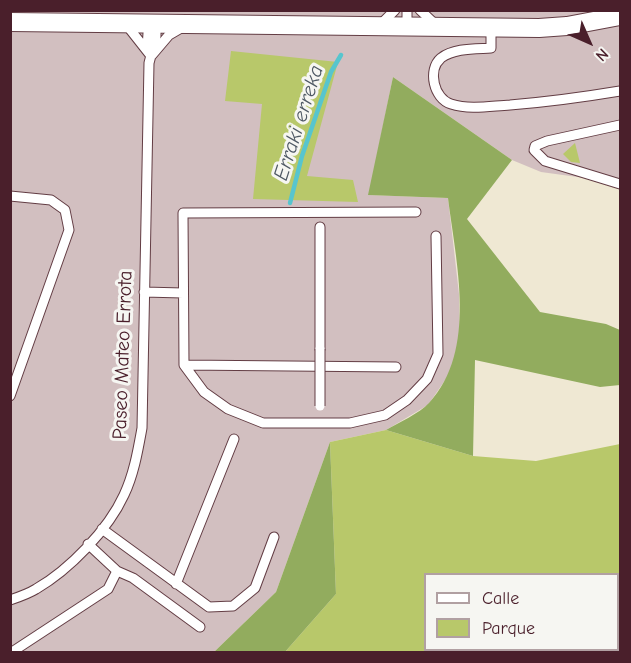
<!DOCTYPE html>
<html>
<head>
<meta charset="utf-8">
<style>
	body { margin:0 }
	#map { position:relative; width:631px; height:663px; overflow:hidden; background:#efe8d3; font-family:"Comic Neue",sans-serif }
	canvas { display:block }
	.frame { position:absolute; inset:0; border:12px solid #4a1f2b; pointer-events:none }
	.legend { position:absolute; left:424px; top:573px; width:195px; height:78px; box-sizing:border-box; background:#f6f6f2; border:2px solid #b1a0a2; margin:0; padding:8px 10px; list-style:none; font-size:18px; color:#4a1f2b }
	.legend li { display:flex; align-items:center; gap:12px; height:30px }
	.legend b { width:30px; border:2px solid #b1a0a2 }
	.north { position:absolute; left:559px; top:12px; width:60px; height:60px; -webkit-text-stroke:4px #f6f6f2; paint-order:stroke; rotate:135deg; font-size:16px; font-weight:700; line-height:24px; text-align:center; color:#4a1f2b }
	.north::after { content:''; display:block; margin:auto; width:21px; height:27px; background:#4a1f2b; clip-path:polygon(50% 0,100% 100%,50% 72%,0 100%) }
</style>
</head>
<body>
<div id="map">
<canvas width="631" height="663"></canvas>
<div class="frame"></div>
<ul class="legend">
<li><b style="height:8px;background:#fff"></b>Calle</li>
<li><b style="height:16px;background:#b8c86a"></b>Parque</li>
</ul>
<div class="north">N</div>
</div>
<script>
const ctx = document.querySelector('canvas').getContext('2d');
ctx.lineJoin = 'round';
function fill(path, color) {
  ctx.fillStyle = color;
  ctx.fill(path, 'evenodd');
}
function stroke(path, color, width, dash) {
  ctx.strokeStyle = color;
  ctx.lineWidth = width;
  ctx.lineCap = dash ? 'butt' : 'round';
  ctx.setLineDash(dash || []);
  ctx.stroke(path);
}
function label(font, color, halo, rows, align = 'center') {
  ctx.font = font + ' "Comic Neue",sans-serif';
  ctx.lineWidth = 6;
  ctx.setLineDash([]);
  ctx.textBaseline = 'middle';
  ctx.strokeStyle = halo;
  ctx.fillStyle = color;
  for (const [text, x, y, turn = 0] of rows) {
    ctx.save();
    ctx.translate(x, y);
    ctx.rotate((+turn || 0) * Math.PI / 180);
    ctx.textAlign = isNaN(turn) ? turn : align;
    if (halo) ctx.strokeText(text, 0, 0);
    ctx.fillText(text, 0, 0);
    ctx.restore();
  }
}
const industrial = new Path2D(`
	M10,11H620V181L614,182L541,172L512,160L393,77L369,195L448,198L459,294L460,338L450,373L428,405L386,430L330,442L276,592L214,652H11Z`);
const green = new Path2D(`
	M231,51L338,62L307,176L353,180L358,202L253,199L262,104L225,101Z
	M575,143L580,163L571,162L563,154Z
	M386,430L473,456L536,461L620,444V652H285L336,594L330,442ZM426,574H618V650H426Z`);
const forest = new Path2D(`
	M393,77L512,160L467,219L540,312L606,324L620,330V385L600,387L475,360L473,456L386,430C398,423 420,413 429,403C478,350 456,263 448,198L368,195Z
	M330,442L336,594L285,652H214L276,592Z`);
const stream = new Path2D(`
	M290,203L302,156L331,72L341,55`);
const service = new Path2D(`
	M420,10L436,25
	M125,23L151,56
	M380,25L395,10
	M407,26V10
	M491,27V48C475,49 454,48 441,58C427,70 434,99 451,104C470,110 490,106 510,105C547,102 584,97 620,91
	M147,49L148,33L156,23
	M152,55L169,35L181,28
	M620,125L547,141L535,146L534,150L545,161L620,184
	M10,196L51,200L65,210L69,230L10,396
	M320,227V349
	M144,292L183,293
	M184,365L204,392L228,409L263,423H350L385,415L407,400L427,379L438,354L436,236
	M396,367L184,365L183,213L416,212
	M102,529L209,607L233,606L255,588L274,537
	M88,544L117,571L133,578L200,627
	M176,584L234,439
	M10,600C19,597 28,594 36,589C69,570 108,530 124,495C134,474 138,450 142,428L149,63L156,36V23
	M12,652L108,589L117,571`);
const minor = new Path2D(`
	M10,22L539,28L567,26L620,16`);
const serviceBridge = new Path2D(`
	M320,349V406`);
const streetNames = [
	["Paseo Mateo Errota",123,355,-88]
];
const waterNames = [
	["Erraki erreka",299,123,-72]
];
fill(industrial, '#d2bfc0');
fill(green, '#b8c86a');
fill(forest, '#92ac5e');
stroke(stream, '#57c5ce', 4.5);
stroke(service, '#633d44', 11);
stroke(minor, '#633d44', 20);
stroke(service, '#fff', 9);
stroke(minor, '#fff', 18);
stroke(serviceBridge, '#633d44', 11, []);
stroke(serviceBridge, '#fff', 9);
label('20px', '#4a1f2b', '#f6f6f2', streetNames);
label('italic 21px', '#4f5964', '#f6f6f2', waterNames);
</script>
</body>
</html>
